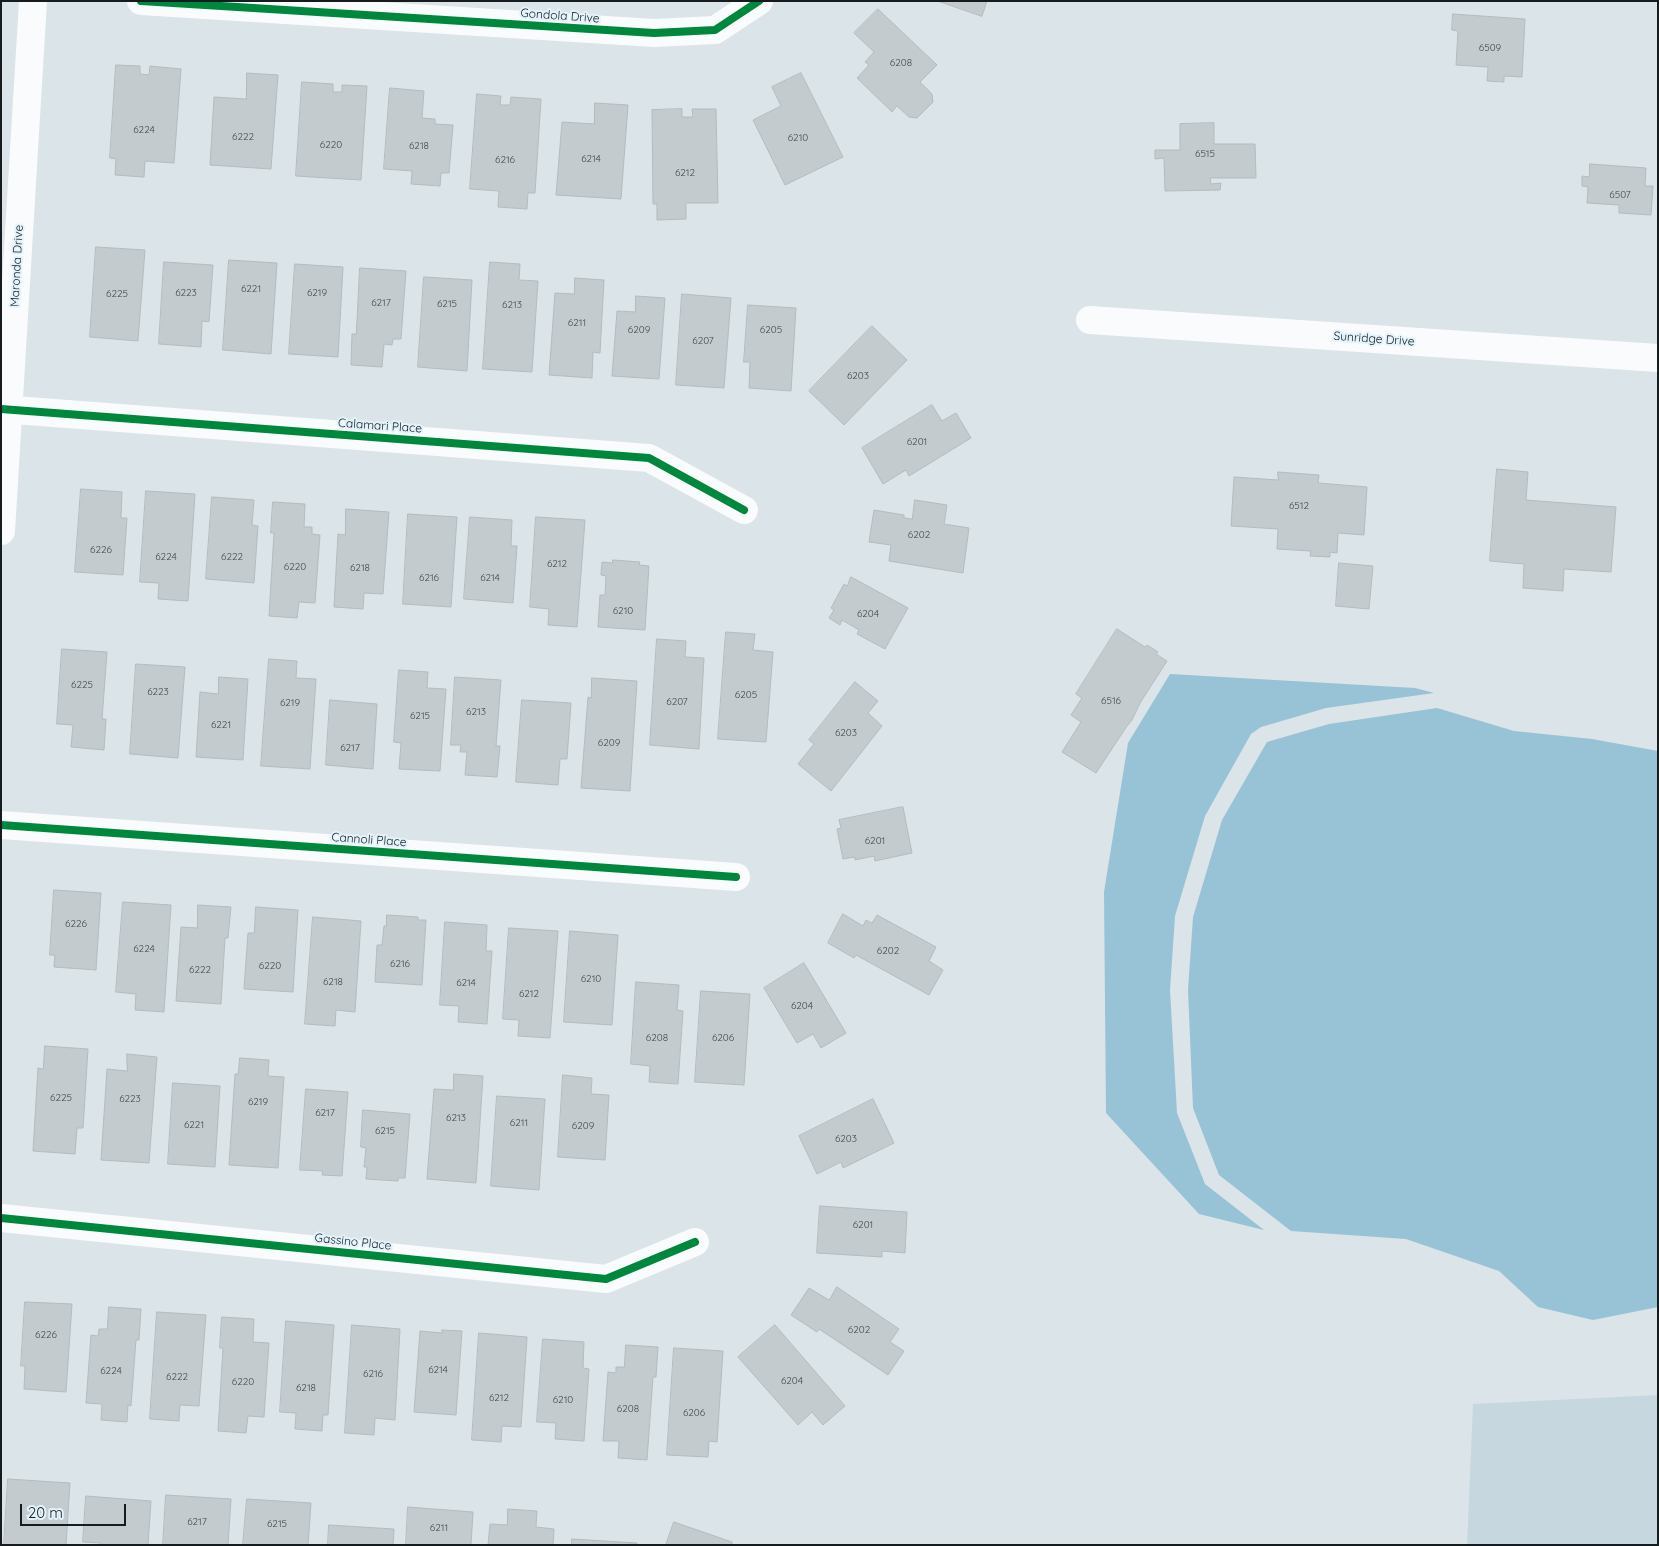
<!DOCTYPE html>
<html>
<head>
<meta charset="utf-8">
<style>
	body { margin:0 }
	#map { position:relative; width:1659px; height:1546px; overflow:hidden; background:#dbe4e8; font-family:Quicksand,sans-serif }
	canvas { display:block }
	.frame { position:absolute; inset:0; border:2px solid #161b1e; pointer-events:none }
	.scale { position:absolute; left:20px; top:1504px; width:106px; height:22px; box-sizing:border-box; border:2px solid #161b1e; border-top:0; padding-left:6px; font-size:15px; line-height:18px; white-space:nowrap; color:#161b1e; -webkit-text-stroke:4px #e3f3fb; paint-order:stroke }
</style>
</head>
<body>
<div id="map">
<canvas width="1659" height="1546"></canvas>
<div class="frame"></div>
<div class="scale">20 m</div>
</div>
<script>
const ctx = document.querySelector('canvas').getContext('2d');
ctx.lineJoin = 'round';
function fill(path, color) {
  ctx.fillStyle = color;
  ctx.fill(path, 'evenodd');
}
function stroke(path, color, width, dash) {
  ctx.strokeStyle = color;
  ctx.lineWidth = width;
  ctx.lineCap = dash ? 'butt' : 'round';
  ctx.setLineDash(dash || []);
  ctx.stroke(path);
}
function label(font, color, halo, rows, align = 'center') {
  ctx.font = font + ' Quicksand,sans-serif';
  ctx.lineWidth = 4;
  ctx.setLineDash([]);
  ctx.textBaseline = 'middle';
  ctx.strokeStyle = halo;
  ctx.fillStyle = color;
  for (const [text, x, y, turn = 0] of rows) {
    ctx.save();
    ctx.translate(x, y);
    ctx.rotate((+turn || 0) * Math.PI / 180);
    ctx.textAlign = isNaN(turn) ? turn : align;
    if (halo) ctx.strokeText(text, 0, 0);
    ctx.fillText(text, 0, 0);
    ctx.restore();
  }
}
const built = new Path2D(`
	M1658,1395V1545H1467L1473,1404Z`);
const water = new Path2D(`
	M1170,674L1415,688L1434,693L1326,708L1261,727L1251,734L1205,816L1175,916L1170,990L1177,1113L1205,1184L1264,1230L1199,1214L1106,1113L1104,892L1128,743Z
	M1437,708L1514,731L1592,739L1658,751V1307L1593,1320L1538,1307L1499,1271L1406,1239L1291,1231L1219,1175L1193,1108L1188,990L1193,917L1222,820L1267,742L1329,724Z`);
const building = new Path2D(`
	M938,1H987L982,16Z
	M878,9L937,65L920,82L932,94L933,102L917,118L909,117L897,106L892,112L857,78L869,65L865,62L874,52L854,33Z
	M1453,14L1525,19L1522,77L1504,76V82L1487,81L1488,67L1456,65L1458,31L1452,30Z
	M116,65L140,66V74L149,75L150,66L181,69L174,163L145,161L144,177L115,175L116,159L110,158Z
	M247,73L278,75L271,169L210,165L214,97L246,99Z
	M801,73L843,157L785,185L753,120L781,106L772,87Z
	M302,82L333,84V92H342V85L367,86L361,180L296,176Z
	M390,88L424,91L422,118L435,119V124L453,125L449,173H441L440,186L411,184L412,171L384,169Z
	M477,94L501,96L500,105H510L511,97L541,99L535,193H528L527,209L498,207L499,191L470,189Z
	M595,103L628,105L621,199L556,195L562,122L594,124Z
	M682,109V117H693L692,109H716L718,203H686V219L657,220V204H653L652,110Z
	M1214,123V144H1255L1256,178H1210L1211,184L1221,183L1220,190L1165,191L1164,158L1155,159V150H1180V124Z
	M1590,164L1646,168L1645,186H1653L1651,215L1619,213V205L1587,203L1588,187L1582,186V176L1589,177Z
	M96,247L145,250L138,341L90,337Z
	M229,260L277,263L271,354L223,350Z
	M164,262L213,265L209,322L202,321L201,347L159,344Z
	M490,262L520,264L519,280L538,281L532,372L483,369Z
	M295,264L343,267L338,357L289,354Z
	M360,268L406,271L401,339H393L392,345L384,344L382,367L351,365L352,334H356Z
	M424,277L472,280L467,371L418,367Z
	M575,278L604,280L600,353L593,352L592,378L549,375L555,293L574,294Z
	M682,294L731,298L724,388L676,385Z
	M636,296L665,298L659,379L612,376L617,311L635,312Z
	M748,305L796,308L791,391L749,388L750,362H744Z
	M872,326L907,360L844,425L809,391Z
	M932,405L942,421L956,413L971,438L909,476L906,470L883,484L862,448Z
	M1497,469L1528,472L1526,500L1616,507L1611,572L1564,569L1563,591L1523,588L1524,564L1490,561Z
	M1278,472L1319,475L1318,483L1367,487L1364,535L1338,533L1337,553L1330,552V557L1310,556L1311,551L1277,549L1278,529L1231,526L1234,477L1278,480Z
	M81,489L122,492L121,518H127L123,575L75,572Z
	M146,491L195,494L188,601L158,599L159,583L140,582Z
	M212,497L254,500L252,525L258,526L254,583L206,579Z
	M915,500L947,505L944,524L969,528L963,573L889,561L891,545L869,542L874,510L904,515V518L912,519Z
	M273,502L305,504L304,527H312V534L320,535L315,603L299,602L297,618L269,616L274,533H271Z
	M346,509L389,512L383,594L364,593L363,609L334,607L338,534L345,535Z
	M408,514L457,517L451,607L403,604Z
	M470,517L512,520L511,546H517L513,603L464,599Z
	M536,517L585,520L577,627L548,625L549,609L530,607Z
	M613,560L640,562L639,565L649,566L645,630L598,627L600,595H605L606,576L601,575L602,562L612,563Z
	M1339,563L1373,566L1369,609L1336,606Z
	M851,577L908,608L885,649L857,634L859,630L842,620L840,625L829,618L834,610L831,608L844,584L847,586Z
	M1117,629L1145,647L1147,645L1158,652L1156,654L1167,661L1140,703L1132,720L1127,726L1096,773L1062,752L1081,722L1071,715L1082,698L1076,694Z
	M726,632L755,634L753,650L773,652L766,742L718,739Z
	M657,639L686,641L685,657L704,658L699,749L650,745Z
	M62,649L107,652L102,719H106L104,750L71,747L73,725L57,724Z
	M269,659L297,661L296,678L316,679L310,769L261,766Z
	M136,664L185,667L178,758L130,754Z
	M399,670L428,672L427,688L446,689L440,771L399,769L401,743L394,742Z
	M219,677L248,679L243,760L196,757L200,692L218,694Z
	M455,677L501,680L496,746H500L497,777L465,775L467,752H460L461,745H451Z
	M592,678L637,681L630,791L581,788L588,697L591,698Z
	M855,682L878,701L868,713L882,726L831,791L798,764L814,744L809,740Z
	M330,700L377,704L373,769L326,765Z
	M522,700L571,703L567,759H560L558,785L516,782Z
	M903,807L912,853L875,861L874,856L855,860V857L843,859L837,829L841,828L839,820Z
	M54,890L101,893L96,970L54,967L55,955H50Z
	M123,902L171,905L164,1012L135,1010L136,994L116,992Z
	M198,905L231,907L228,938H225L221,1004L176,1001L181,927L197,928Z
	M256,907L298,910L293,992L244,989L248,933H254Z
	M843,914L863,926L866,920L872,923L877,915L936,947L929,961L943,970L929,995L856,955L854,958L828,943Z
	M387,915L418,917V920H426L422,985L375,982L377,945H382L384,926H386Z
	M313,917L361,921L355,1012L336,1010L335,1026L305,1024Z
	M445,922L487,925L486,951H492L487,1024L458,1022L459,1006L440,1005Z
	M509,928L558,931L550,1038L518,1036L519,1020L503,1019Z
	M570,931L618,935L612,1025L564,1022Z
	M804,963L846,1033L821,1048L813,1034L797,1043L764,988Z
	M636,982L679,985L677,1010L683,1011L678,1084L649,1082L650,1066L631,1064Z
	M701,991L750,994L744,1085L695,1082Z
	M45,1046L88,1049L83,1128H77L75,1154L33,1151L38,1068L43,1069Z
	M127,1054L157,1057L149,1163L101,1160L107,1069L127,1071Z
	M240,1058L269,1060L268,1076L284,1077L278,1168L229,1165L235,1074H238Z
	M454,1074L483,1076L476,1183L427,1179L434,1089L453,1090Z
	M563,1075L592,1078L591,1094L609,1095L605,1160L558,1157Z
	M173,1083L220,1086L215,1167L168,1164Z
	M306,1089L348,1092L342,1176L322,1175L323,1171L300,1170Z
	M497,1096L545,1099L539,1190L491,1186Z
	M873,1099L894,1143L843,1168L841,1162L817,1174L799,1136Z
	M363,1110L410,1114L405,1178H398V1181L366,1179L367,1167H364L366,1148L361,1147Z
	M820,1206L907,1212L905,1253L882,1251V1257L817,1253Z
	M837,1287L899,1329L890,1342L904,1351L888,1375L819,1329L817,1332L791,1315L809,1288L829,1300Z
	M25,1302L72,1304L66,1392L24,1389L25,1366H21Z
	M109,1307L141,1309L139,1340H136L131,1406L128,1405L127,1422L101,1420L102,1404L86,1403L91,1335L98,1336L99,1329H107Z
	M157,1312L206,1315L199,1406L180,1405L179,1421L150,1419Z
	M222,1317L254,1319L253,1342L269,1343L264,1417L248,1416L246,1433L218,1431L223,1348H220Z
	M286,1321L334,1325L328,1415H323L322,1431L295,1429L296,1413L280,1412Z
	M352,1325L400,1329L395,1420L375,1418L374,1435L345,1433Z
	M775,1325L845,1406L823,1425L812,1412L798,1425L738,1357Z
	M442,1330L462,1331L456,1415L414,1412L420,1331L442,1333Z
	M479,1333L527,1337L521,1427L502,1426L501,1442L472,1440Z
	M543,1339L584,1342L583,1368L589,1369L584,1441L555,1439L556,1423L537,1422Z
	M626,1345L658,1347L656,1377H653L647,1460L618,1458L619,1441H603L608,1372L616,1373V1367H624Z
	M674,1348L723,1351L717,1442L709,1441L708,1457L667,1455Z
	M8,1479L70,1483L66,1545H4Z
	M166,1495L231,1499L228,1545H163Z
	M86,1496L151,1501L148,1545H101V1543L83,1542Z
	M247,1499L311,1503L308,1545H243Z
	M408,1507L473,1512L471,1545H406Z
	M508,1509L537,1511L536,1527L554,1529L553,1545H488L490,1524L507,1525Z
	M674,1522L732,1542V1545H666Z
	M329,1525L394,1529L393,1545H328Z
	M572,1539L637,1543V1545H572Z`);
const street = new Path2D(`
	M141,1L654,33L715,30L759,1
	M1090,320L1658,358
	M1,409L649,458L744,510
	M1,531L33,1
	M1,825L736,877
	M1,1218L606,1279L695,1242`);
const cycleway = new Path2D(`
	M141,1L654,33L715,30L759,1
	M1,409L649,458L744,510
	M1,825L736,877
	M1,1218L606,1279L695,1242`);
const numberNames = [
	["6509",1490,48],
	["6208",901,63],
	["6224",144,130],
	["6222",243,137],
	["6210",798,138],
	["6220",331,145],
	["6218",419,146],
	["6515",1205,154],
	["6214",591,159],
	["6216",505,160],
	["6212",685,173],
	["6507",1620,195],
	["6221",251,289],
	["6223",186,293],
	["6219",317,293],
	["6225",117,294],
	["6217",381,303],
	["6215",447,304],
	["6213",512,305],
	["6211",577,323],
	["6209",639,330],
	["6205",771,330],
	["6207",703,341],
	["6203",858,376],
	["6201",917,442],
	["6512",1299,506],
	["6202",919,535],
	["6226",101,550],
	["6224",166,557],
	["6222",232,557],
	["6212",557,564],
	["6220",295,567],
	["6218",360,568],
	["6216",429,578],
	["6214",490,578],
	["6210",623,611],
	["6204",868,614],
	["6225",82,685],
	["6223",158,692],
	["6205",746,695],
	["6516",1111,701],
	["6207",677,702],
	["6219",290,703],
	["6213",476,712],
	["6215",420,716],
	["6221",221,725],
	["6203",846,733],
	["6209",609,743],
	["6217",350,748],
	["6201",875,841],
	["6226",76,924],
	["6224",144,949],
	["6202",888,951],
	["6216",400,964],
	["6220",270,966],
	["6222",200,970],
	["6210",591,979],
	["6218",333,982],
	["6214",466,983],
	["6212",529,994],
	["6204",802,1006],
	["6208",657,1038],
	["6206",723,1038],
	["6225",61,1098],
	["6223",130,1099],
	["6219",258,1102],
	["6217",325,1113],
	["6213",456,1118],
	["6211",519,1123],
	["6221",194,1125],
	["6209",583,1126],
	["6215",385,1131],
	["6203",846,1139],
	["6201",863,1225],
	["6202",859,1330],
	["6226",46,1335],
	["6214",438,1370],
	["6224",111,1371],
	["6216",373,1374],
	["6222",177,1377],
	["6204",792,1381],
	["6220",243,1382],
	["6218",306,1388],
	["6212",499,1398],
	["6210",563,1400],
	["6208",628,1409],
	["6206",694,1413],
	["6217",197,1522],
	["6215",277,1524],
	["6211",439,1528]
];
const streetNames = [
	["Gondola Drive",560,16,4],
	["Maronda Drive",17,266,-87],
	["Sunridge Drive",1374,339,4],
	["Calamari Place",380,426,4],
	["Cannoli Place",369,840,4],
	["Gassino Place",353,1242,6]
];
fill(built, '#c7d7df');
fill(water, '#98c2d6');
fill(building, '#c3cbce');
stroke(building, '#b4bbbf', 1);
stroke(street, '#fafbfc', 28);
stroke(cycleway, '#00873e', 8);
label('10px', '#42484b', null, numberNames);
label('12px', '#161b1e', '#e3f3fb', streetNames);
</script>
</body>
</html>
